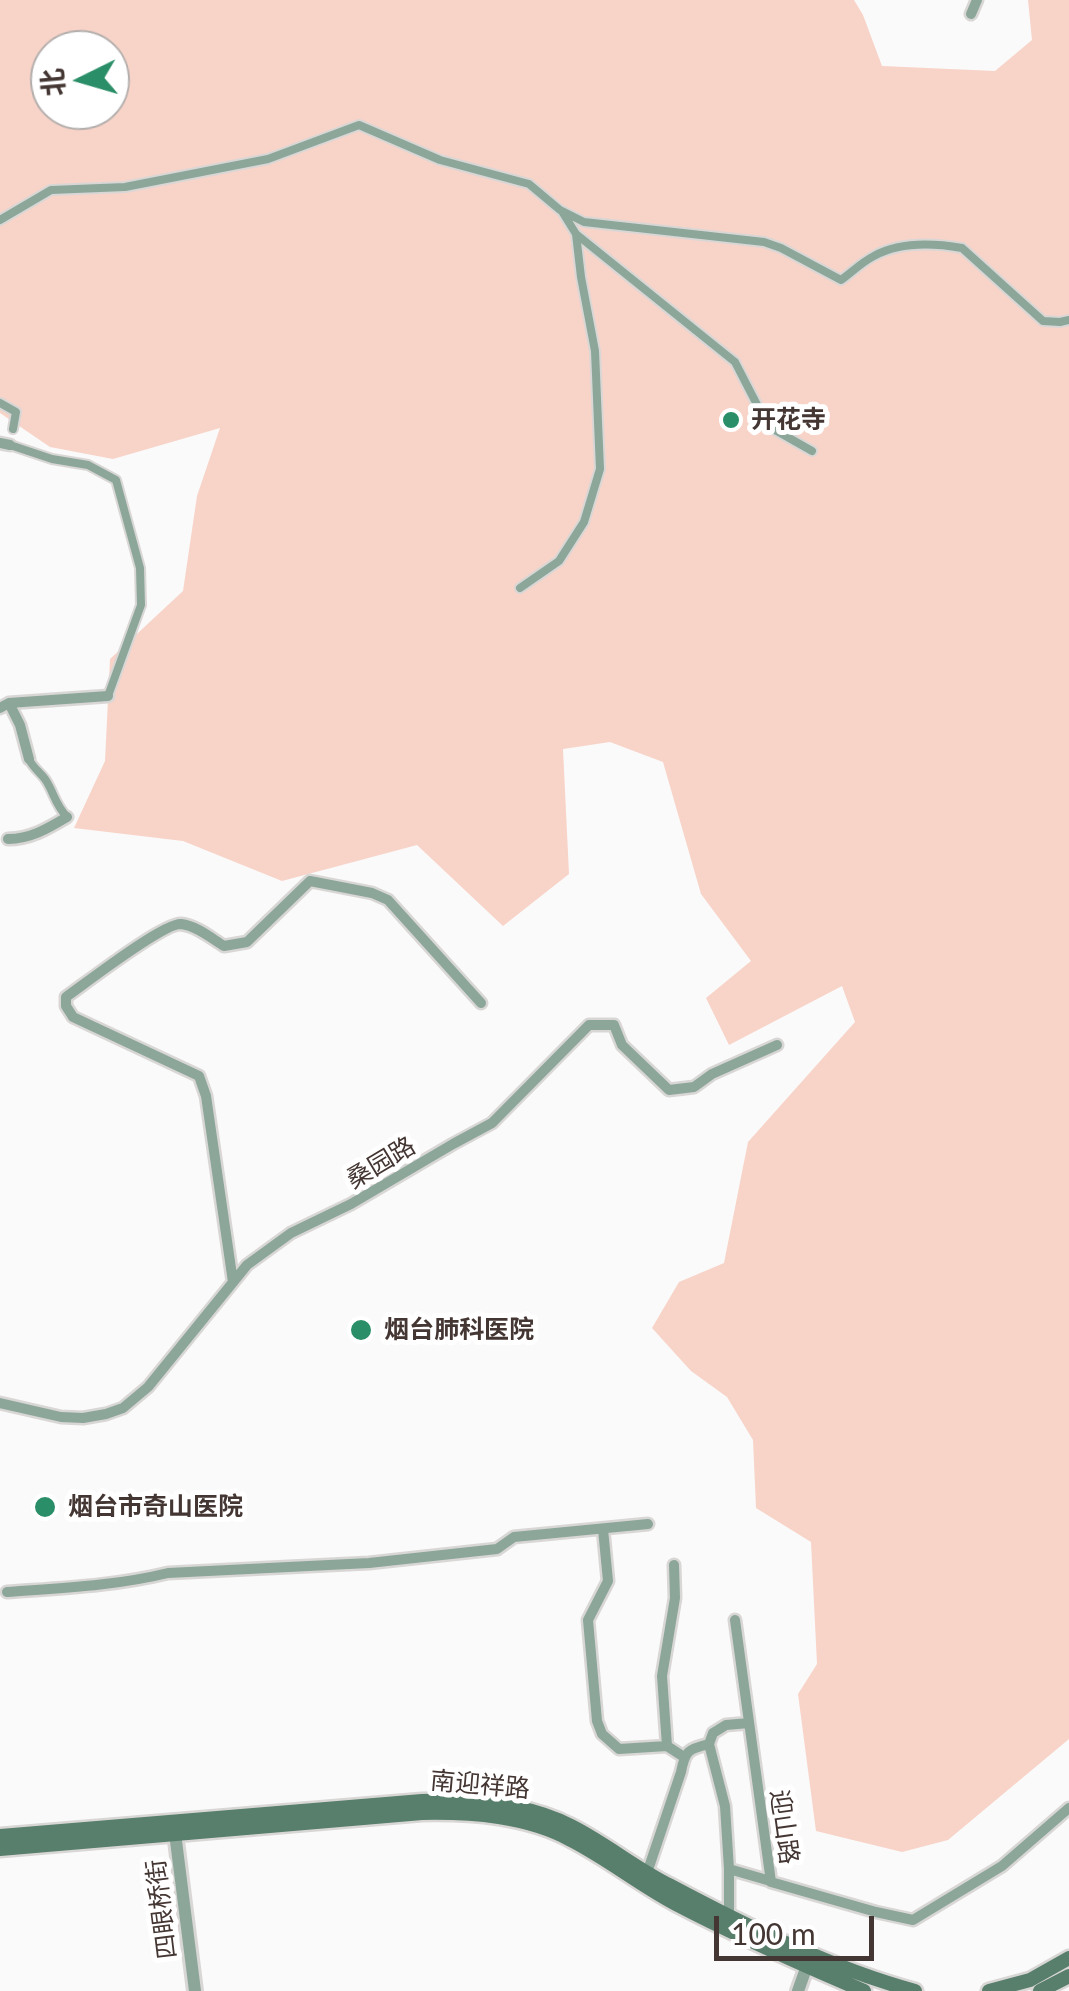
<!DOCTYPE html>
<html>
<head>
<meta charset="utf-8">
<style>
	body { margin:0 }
	#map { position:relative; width:1069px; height:1991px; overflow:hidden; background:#fafafa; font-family:Lato,"Noto Sans SC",sans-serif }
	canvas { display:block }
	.north { position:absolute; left:30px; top:30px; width:100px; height:100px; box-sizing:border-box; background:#fff; border:2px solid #b4afad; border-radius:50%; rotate:265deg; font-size:28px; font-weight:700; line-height:40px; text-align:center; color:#443632 }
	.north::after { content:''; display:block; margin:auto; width:35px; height:45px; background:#2a8e68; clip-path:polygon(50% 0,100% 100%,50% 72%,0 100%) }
	.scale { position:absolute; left:714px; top:1916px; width:160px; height:45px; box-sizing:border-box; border:5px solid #443632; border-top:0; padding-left:12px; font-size:30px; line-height:35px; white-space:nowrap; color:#443632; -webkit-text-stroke:8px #fff; paint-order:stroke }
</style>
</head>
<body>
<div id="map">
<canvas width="1069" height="1991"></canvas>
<div class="north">北</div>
<div class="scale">100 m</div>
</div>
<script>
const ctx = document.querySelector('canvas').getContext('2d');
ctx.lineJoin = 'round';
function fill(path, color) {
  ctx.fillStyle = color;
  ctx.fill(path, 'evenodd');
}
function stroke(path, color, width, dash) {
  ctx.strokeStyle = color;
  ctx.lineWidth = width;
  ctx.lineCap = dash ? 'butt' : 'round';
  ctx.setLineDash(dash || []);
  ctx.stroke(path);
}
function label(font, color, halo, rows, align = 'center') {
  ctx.font = font + ' Lato,"Noto Sans SC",sans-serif';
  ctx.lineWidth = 10;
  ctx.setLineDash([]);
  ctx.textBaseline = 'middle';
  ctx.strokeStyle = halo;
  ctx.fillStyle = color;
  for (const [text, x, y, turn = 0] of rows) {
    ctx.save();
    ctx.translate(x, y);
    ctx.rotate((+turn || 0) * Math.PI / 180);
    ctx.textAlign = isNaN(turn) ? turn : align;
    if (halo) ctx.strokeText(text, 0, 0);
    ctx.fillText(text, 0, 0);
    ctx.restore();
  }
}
const green = new Path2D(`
	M0,0H854L863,15L882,66L995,71L1032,40L1028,0H1069V1739L948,1840L902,1852L816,1831L798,1694L817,1664L811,1542L756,1508L753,1440L727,1397L691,1371L652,1328L679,1282L724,1263L748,1142L855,1022L842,986L729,1045L706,998L751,961L701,894L663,762L610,742L563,749L569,874L503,926L417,845L282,881L183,841L74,828L105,761L110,659L183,591L197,496L220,428L113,459L50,447L0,413ZM50,50H110V110H50Z`);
const pedestrian = new Path2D(`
	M563,213L576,234L735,362L768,426L812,451
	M0,220L51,190L125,187L268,159L359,125L440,160L529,184L560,210L584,222L764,242L781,248L841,280C852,272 862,262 874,256C899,242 933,243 962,248L1043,321L1060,322L1069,320
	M0,403L16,412L13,429
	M10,445L52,459L88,465L116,480L140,568L141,605L108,696
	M520,588L559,561L584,522L600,469L595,351L581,277L576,234
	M29,759C33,768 39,771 45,779C54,792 54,803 67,817`);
const minor = new Path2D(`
	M971,14L977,0
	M0,443L10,445
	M9,703L20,725L29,759
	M0,708L9,703L108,696
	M8,839C30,839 47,829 67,817
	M233,1282L206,1096L199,1076L73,1017L66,1006V997C86,983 163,923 181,924C197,926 211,938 224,946L247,942L310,881L372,893L388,900L481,1003
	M0,1403L61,1417L83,1418L106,1414L123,1408L148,1387L247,1265L291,1233L351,1204L453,1144L492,1123L589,1025H614L622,1045L669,1090L694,1087L712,1074L777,1045
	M603,1529L608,1581L588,1620L597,1721L602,1734L619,1749L667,1746
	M674,1565L675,1598L662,1676L667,1746L684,1757
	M7,1592C61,1588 115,1586 168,1573L369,1563L497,1549L514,1537L648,1524
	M735,1620L771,1882L876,1912L913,1920L1002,1866L1069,1808
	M749,1723L726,1725L713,1733L709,1744L725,1806L729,1869L767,1880
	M646,1876L681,1772C685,1751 688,1749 709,1744
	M729,1915V1869`);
const tertiary = new Path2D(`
	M174,1825L195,1991
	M798,1991L809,1960`);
const secondary = new Path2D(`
	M0,1836L422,1801C472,1799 526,1803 571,1826C605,1843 635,1868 669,1885C744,1925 833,1969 915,1991
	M0,1849L422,1813C472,1812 527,1816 571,1840C608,1859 640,1885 676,1904C737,1936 801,1964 864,1991
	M989,1991L1030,1980L1069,1958
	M1040,1991L1069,1976`);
const markers = [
	[731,420,10,"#2a8e68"],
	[361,1330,12,"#2a8e68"],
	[45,1507,12,"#2a8e68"]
];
const poiNames = [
	["开花寺",751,420],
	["烟台肺科医院",384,1330],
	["烟台市奇山医院",68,1507]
];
const streetNames = [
	["桑园路",381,1163,-31],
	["南迎祥路",480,1785,5],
	["迎山路",784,1827,82],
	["四眼桥街",162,1909,-97]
];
fill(green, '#f8d3c8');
stroke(pedestrian, '#d9d7d6', 12);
stroke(minor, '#d9d7d6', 15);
stroke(tertiary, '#d9d7d6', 18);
stroke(secondary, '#d9d7d6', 19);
stroke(pedestrian, '#8da69a', 8);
stroke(minor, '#8da69a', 10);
stroke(tertiary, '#8da69a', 12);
stroke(secondary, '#587e6c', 14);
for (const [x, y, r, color] of markers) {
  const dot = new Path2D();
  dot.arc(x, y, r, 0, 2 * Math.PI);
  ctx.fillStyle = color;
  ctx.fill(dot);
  stroke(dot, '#fff', 4);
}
label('bold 25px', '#443632', '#fff', poiNames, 'left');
label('25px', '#443632', '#fff', streetNames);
</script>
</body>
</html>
